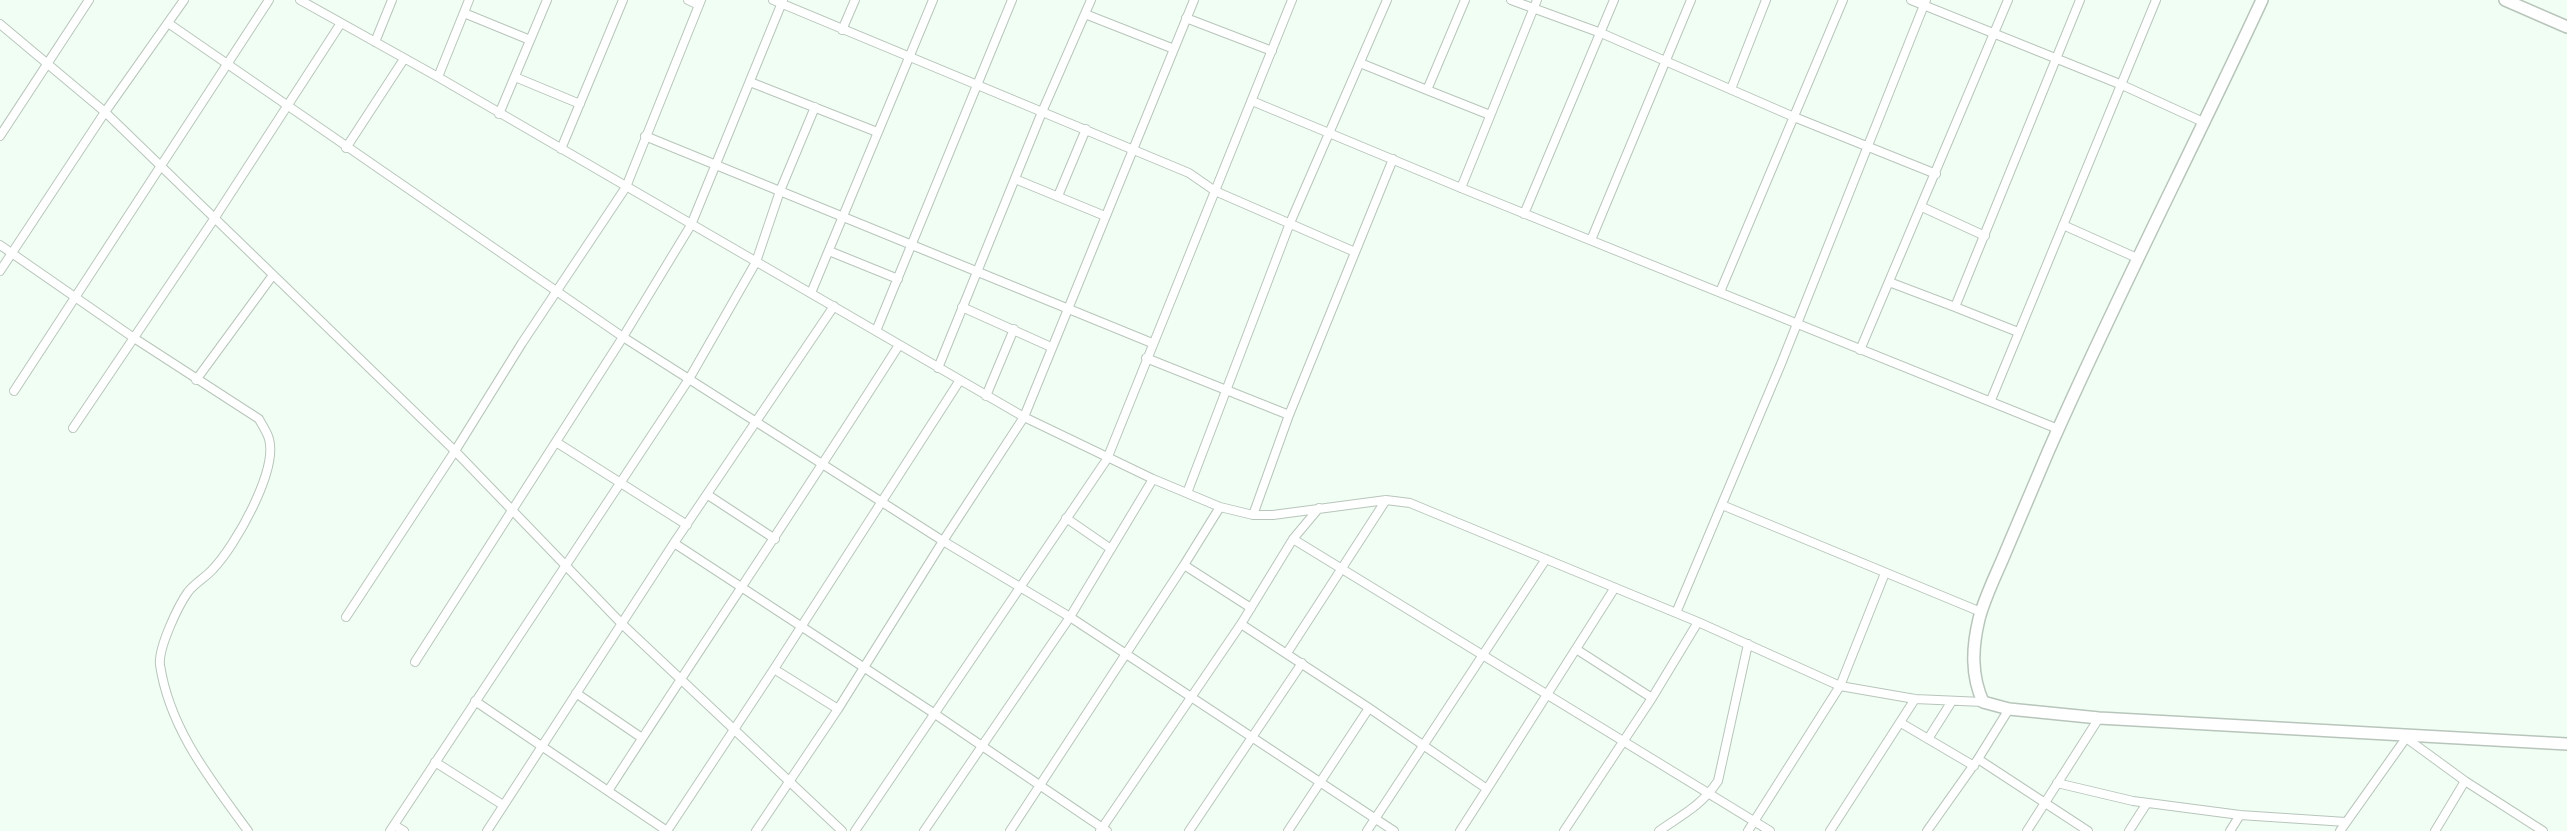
<!DOCTYPE html>
<html>
<head>
<meta charset="utf-8">
<style>
	body { margin:0 }
	canvas { display:block; background:#f1fef4 }
</style>
</head>
<body>
<canvas width="2567" height="831"></canvas>
<script>
const ctx = document.querySelector('canvas').getContext('2d');
ctx.lineJoin = 'round';
function stroke(path, color, width, dash) {
  ctx.strokeStyle = color;
  ctx.lineWidth = width;
  ctx.lineCap = dash ? 'butt' : 'round';
  ctx.setLineDash(dash || []);
  ctx.stroke(path);
}
const minor = new Path2D(`
	M300,0L438,77L1024,417L1153,479L1220,507L1253,515H1273L1386,500L1410,503L1698,622L1840,686L1915,699L1983,702
	M688,0L699,5
	M773,0L1189,173L1215,191L1355,252
	M1511,0L1601,33L1794,117L1936,174
	M1911,0L2122,85L2203,122
	M464,13L530,40
	M1085,14L1174,49
	M1186,18L1272,51
	M168,23L623,337L943,541L1070,617L1394,831
	M0,24L105,112L455,451L622,624L842,831
	M842,30L855,0
	M375,42L392,0
	M1360,63L1427,90L1465,0
	M438,77L469,0
	M515,77L580,104
	M750,82L877,132
	M1731,89L1766,0
	M1427,90L1490,115
	M1252,101L1461,188L2058,429
	M499,114L547,0
	M0,136L89,0
	M645,136L1152,343
	M346,148L404,59
	M561,149L623,0
	M1015,179L1105,216
	M1461,188L1537,0
	M1058,196L1086,129
	M1922,207L1985,236
	M1524,214L1614,0
	M2063,225L2137,258
	M1591,240L1691,0
	M0,245L134,338L259,419C262,425 267,432 269,439C278,471 235,546 213,569C206,577 195,583 188,592C178,606 158,648 160,665C170,730 211,780 248,831
	M829,251L898,279
	M0,271L105,112L184,0
	M1889,282L1955,307
	M1720,292L1843,0
	M811,293L933,0
	M962,307L1051,347
	M876,331L1012,0
	M2018,332L1955,307L2080,0
	M1860,350L2008,0
	M1146,358L1289,415
	M938,368L1042,112L1091,0
	M196,380L273,275
	M14,391L269,0
	M986,396L1014,329
	M1991,400L2156,0
	M73,428L214,219L341,23
	M556,442L687,525
	M1187,493L1290,223L1387,0
	M708,495L775,539
	M1722,505L1981,612
	M1253,515L1289,415L1393,159
	M1066,518L1111,549
	M1293,539L1770,831
	M674,543L935,714L1107,831
	M1184,565L1251,608
	M1676,613L1781,364L1926,0
	M346,617L455,451L522,343L626,187L701,0
	M1241,624L1293,539L1319,508
	M1576,649L1652,698
	M1287,653L1386,500
	M415,662L623,337L691,225L783,0
	M774,669L838,709
	M576,693L642,738
	M475,701L667,831
	M1901,723L1974,766
	M2402,735L2465,781L2543,831
	M1928,739L1952,701
	M1978,759L2088,831
	M435,762L503,805
	M2057,783L2133,801L2240,815L2346,822
	M1487,789L1614,589
	M608,791C704,642 804,495 899,345
	M394,825L404,831
	M390,831L689,379L756,262L780,191L815,107
	M487,831L674,543L834,306
	M667,831L774,669L960,380
	M756,831L838,709L943,541L1024,417L1194,0
	M855,831L1107,459L1292,0
	M924,831L1070,617L1153,479
	M1010,831L1184,565L1220,507
	M1100,831L1241,624L1369,708L1487,789L1460,831
	M1189,831L1302,663
	M1288,831L1369,708
	M1367,831L1546,559
	M1564,831L1652,698L1698,622
	M1659,831C1683,814 1700,807 1718,781L1748,644
	M1748,831L1840,686L1885,573
	M1830,831L1915,699
	M1927,831L1978,759L2009,709
	M2027,831L2099,718
	M2129,831L2147,803
	M2230,831L2240,815
	M2340,831L2406,738
	M2435,831L2465,781`);
const secondary = new Path2D(`
	M2262,0C2192,151 2115,299 2048,452C2034,485 2020,518 2006,551C1997,573 1985,596 1979,619C1972,648 1971,675 1983,702L2009,709L2099,718L2567,744
	M2505,0L2567,27`);
stroke(minor, '#b8c5bb', 10);
stroke(secondary, '#b8c5bb', 14);
stroke(minor, '#fff', 8);
stroke(secondary, '#fff', 11);
</script>
</body>
</html>
